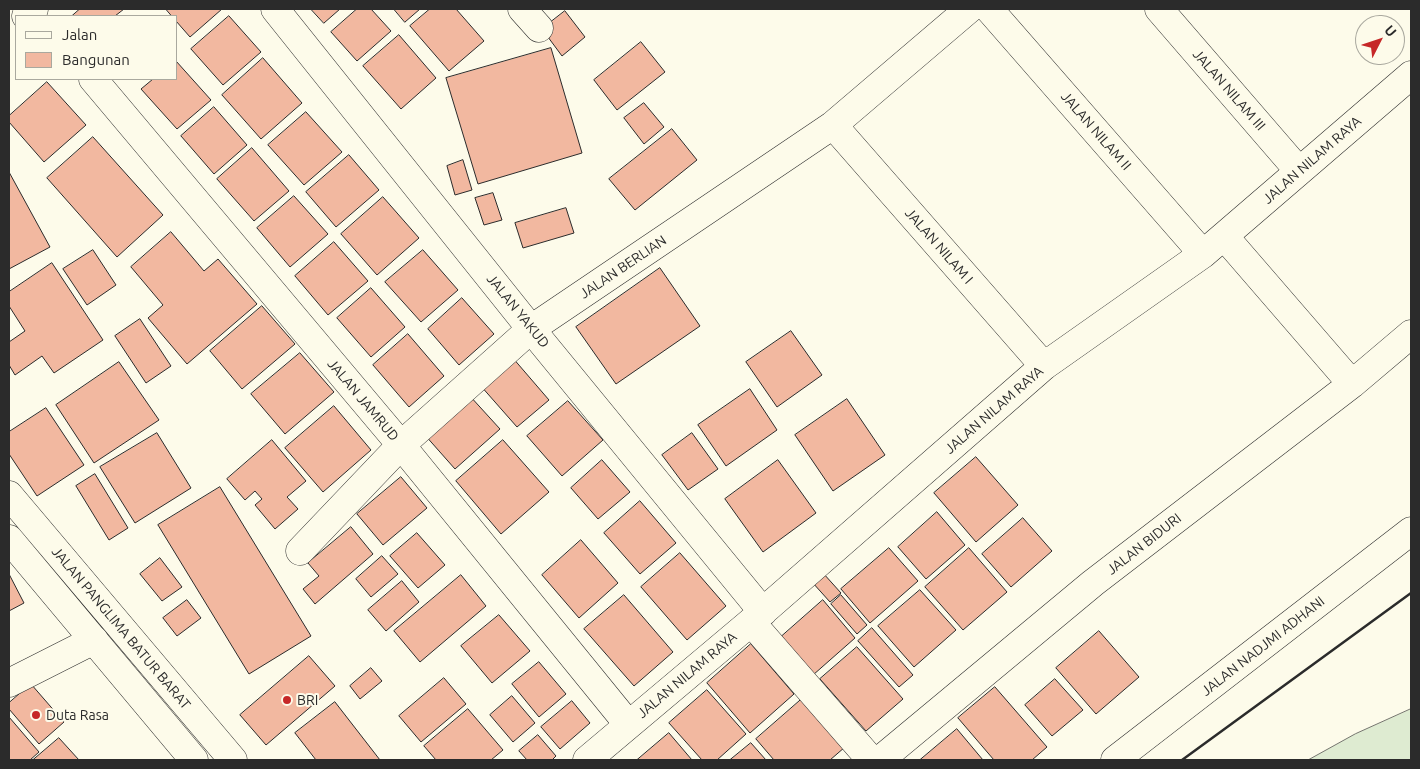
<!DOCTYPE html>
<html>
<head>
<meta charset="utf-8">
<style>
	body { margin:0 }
	#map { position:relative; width:1420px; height:769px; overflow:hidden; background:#fdfbea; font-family:Ubuntu,sans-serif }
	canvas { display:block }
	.frame { position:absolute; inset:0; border:10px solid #2b2b2b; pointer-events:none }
	.legend { position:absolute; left:15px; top:15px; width:162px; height:65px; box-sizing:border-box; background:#fdfbea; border:1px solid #a9a89e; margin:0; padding:6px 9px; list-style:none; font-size:15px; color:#2b2b2b }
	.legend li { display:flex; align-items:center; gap:10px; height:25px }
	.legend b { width:25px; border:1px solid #a9a89e }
	.north { position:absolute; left:1355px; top:15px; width:50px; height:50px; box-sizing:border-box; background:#fdfbea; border:1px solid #a9a89e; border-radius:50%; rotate:49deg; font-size:14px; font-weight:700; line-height:20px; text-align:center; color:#2b2b2b }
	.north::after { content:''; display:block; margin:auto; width:18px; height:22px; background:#c62828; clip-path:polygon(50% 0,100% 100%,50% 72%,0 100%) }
</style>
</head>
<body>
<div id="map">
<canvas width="1420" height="769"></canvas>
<div class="frame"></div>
<ul class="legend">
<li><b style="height:6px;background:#fdfbea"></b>Jalan</li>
<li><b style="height:14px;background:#f2b8a0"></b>Bangunan</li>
</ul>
<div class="north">U</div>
</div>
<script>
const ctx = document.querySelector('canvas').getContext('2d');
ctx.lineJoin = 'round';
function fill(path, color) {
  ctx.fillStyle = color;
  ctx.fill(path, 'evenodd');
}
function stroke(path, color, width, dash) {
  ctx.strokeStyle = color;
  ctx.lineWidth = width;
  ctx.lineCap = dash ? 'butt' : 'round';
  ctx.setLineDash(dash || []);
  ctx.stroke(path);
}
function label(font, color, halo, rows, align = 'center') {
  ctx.font = font + ' Ubuntu,sans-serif';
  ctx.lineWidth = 4;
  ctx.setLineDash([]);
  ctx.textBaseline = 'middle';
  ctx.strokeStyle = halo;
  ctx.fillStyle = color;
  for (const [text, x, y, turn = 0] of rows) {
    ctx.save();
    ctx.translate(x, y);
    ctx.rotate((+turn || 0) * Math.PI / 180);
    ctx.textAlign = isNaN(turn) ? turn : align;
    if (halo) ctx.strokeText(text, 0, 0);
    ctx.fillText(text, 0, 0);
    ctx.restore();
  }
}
const green = new Path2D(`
	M1411,709V760H1308L1355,734Z`);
const building = new Path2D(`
	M80,9H124L115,16H72Z
	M166,9H222L190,37L176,21V16H172Z
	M311,9H340L324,23Z
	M357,9H371L391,31L357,61L331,32Z
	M394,9H420L405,22Z
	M430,9H456L484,41L449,71L410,26Z
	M565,11L585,37L562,56L542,29Z
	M229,16L261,52L223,85L191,49Z
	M399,35L436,78L401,109L363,66Z
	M641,42L665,72L617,110L594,80Z
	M551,48L582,153L478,184L446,78Z
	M263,58L302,103L261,139L222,95Z
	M176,61L211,100L177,129L141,89L153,79H176Z
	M47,82L86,125L44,162L9,122V116Z
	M644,103L664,127L644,144L624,118Z
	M214,107L247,145L214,174L181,136Z
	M306,112L342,152L304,185L268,145Z
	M672,129L697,160L635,210L609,179Z
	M93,137L163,215L117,257L47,178Z
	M252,148L289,191L254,221L217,179Z
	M349,155L379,190L336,227L306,192Z
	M463,160L472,190L455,195L447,166Z
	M9,172L50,247L9,269Z
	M493,193L502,220L484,225L475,198Z
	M294,196L328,234L290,267L257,228Z
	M383,197L419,238L377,275L341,234Z
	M566,208L574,233L523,248L515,223Z
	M171,232L204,271L218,259L257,304L187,364L148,318L163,305L131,267Z
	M334,242L368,281L328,315L295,276Z
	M93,250L116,285L87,305L63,269Z
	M423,250L458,290L421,322L385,282Z
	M52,263L103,340L54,373L42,356L15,375L9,365V342L25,331L9,306V292Z
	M660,268L700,326L616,384L576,327Z
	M371,288L405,327L371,357L337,318Z
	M462,298L494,334L459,365L428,329Z
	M262,306L295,344L242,389L210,351Z
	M140,319L171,366L146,383L115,336Z
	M791,331L822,375L777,407L746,362Z
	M408,334L444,376L409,407L373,365Z
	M300,353L334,392L285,434L251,394Z
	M512,357L549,400L517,427L480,385Z
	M119,362L159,420L94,463L56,405Z
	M750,389L777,430L726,466L698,425Z
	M469,395L500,429L455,469L424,434Z
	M847,399L885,455L833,491L795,435Z
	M568,401L603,440L562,476L527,436Z
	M334,406L371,450L323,492L285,448Z
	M46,408L84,465L37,496L9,454V432Z
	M157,433L191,488L135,523L100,467Z
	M692,433L718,469L688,490L662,455Z
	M272,440L306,481L287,497L298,509L275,529L255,505L262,499L255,491L245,500L227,479Z
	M503,440L549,492L501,534L456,481Z
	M976,457L1018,505L976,542L934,493Z
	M602,460L630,492L598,519L571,488Z
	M778,460L816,513L763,552L725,499Z
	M95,474L128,528L109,540L76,486Z
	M401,477L427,508L383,545L357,514Z
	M220,487L311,636L249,674L158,525Z
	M640,501L676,543L640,574L604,533Z
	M937,512L965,545L926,579L898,547Z
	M1023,518L1052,551L1011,587L982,554Z
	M351,527L373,554L315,604L303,589L319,576L308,563Z
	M417,533L445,565L418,588L390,556Z
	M581,540L618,583L579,618L542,575Z
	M889,548L918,581L870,623L841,589Z
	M969,548L1007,592L963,630L925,587Z
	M680,553L726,606L687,640L641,587Z
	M382,556L398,574L371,597L356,579Z
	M160,558L182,587L162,601L140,574Z
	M823,573L841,593L830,602L812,582Z
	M9,574L24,603L9,611Z
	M461,575L486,606L420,662L394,631Z
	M402,581L419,602L386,631L368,610Z
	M920,590L956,630L914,667L878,626Z
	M624,595L673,652L634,686L584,629Z
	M841,595L867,625L857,634L831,604Z
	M187,600L201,618L177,636L163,618Z
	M823,600L855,638L813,675L781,637Z
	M499,615L530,651L492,683L461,646Z
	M872,628L913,675L899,687L858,641Z
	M1099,631L1139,677L1096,714L1056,668Z
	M751,644L794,694L750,733L707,683Z
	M857,647L903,699L866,731L820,679Z
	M309,656L335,686L266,745L240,715Z
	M539,662L566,694L539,717L512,684Z
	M371,668L382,681L360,699L350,686Z
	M444,678L466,704L421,742L399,716Z
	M1055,679L1083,710L1052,736L1025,705Z
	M31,684L64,722L39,744L9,709V703Z
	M995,687L1047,747L1032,760H994L958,718Z
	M707,690L746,734L717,760H702L669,723Z
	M512,696L535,723L513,742L490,715Z
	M803,698L845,747L830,760H774L756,739Z
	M572,701L590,723L560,749L541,727Z
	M335,702L380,760H316L295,733Z
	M468,709L503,750L491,760H436L424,746Z
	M9,717L39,752L30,760H9Z
	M957,729L983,760H920Z
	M669,733L692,760H637Z
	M538,735L556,756L552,760H527L519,751Z
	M59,738L79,760H33Z
	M751,743L766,760H730Z`);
const minor = new Path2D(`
	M275,9L531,329L763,612
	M522,9L539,28
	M989,9L1203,254
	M1159,9L1299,171
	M93,79L401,445L628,724
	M833,125L1044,366
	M1224,236L1352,384
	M300,551L401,445L531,329L833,125L969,9
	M751,622L871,760
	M9,683L94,640
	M587,760L751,622L1044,366L1203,254L1411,75
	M880,760L1093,583L1352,384L1411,334`);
const secondary = new Path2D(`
	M26,16L34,9
	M9,495L233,760
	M9,539L194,760
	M1115,760L1411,531`);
const wall = new Path2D(`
	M1182,760L1411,593`);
const markers = [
	[287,700,5,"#c62828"],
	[36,715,5,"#c62828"]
];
const streetNames = [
	["JALAN NILAM III",1229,90,49],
	["JALAN NILAM II",1096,131,49],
	["JALAN NILAM RAYA",1312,160,-41],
	["JALAN NILAM I",939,246,49],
	["JALAN BERLIAN",623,267,-34],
	["JALAN YAKUD",518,311,51],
	["JALAN JAMRUD",363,400,50],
	["JALAN NILAM RAYA",994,410,-41],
	["JALAN BIDURI",1144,544,-38],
	["JALAN PANGLIMA BATUR BARAT",121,628,50],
	["JALAN NADJMI ADHANI",1263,646,-38],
	["JALAN NILAM RAYA",687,675,-40]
];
const poiNames = [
	["BRI",297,700],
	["Duta Rasa",46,715]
];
fill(green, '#deebd1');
stroke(green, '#74746e', 1);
fill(building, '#f2b8a0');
stroke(building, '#2b2b2b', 1);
stroke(minor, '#2b2b2b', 29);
stroke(secondary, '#2b2b2b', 29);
stroke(minor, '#fdfbea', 28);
stroke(secondary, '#fdfbea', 28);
stroke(wall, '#2b2b2b', 2.5);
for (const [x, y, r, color] of markers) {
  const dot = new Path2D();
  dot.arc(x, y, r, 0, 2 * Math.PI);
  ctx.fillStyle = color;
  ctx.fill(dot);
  stroke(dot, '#fdfbea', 2);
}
label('14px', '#2b2b2b', '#fdfbea', streetNames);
label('14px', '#2b2b2b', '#fdfbea', poiNames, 'left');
</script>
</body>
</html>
